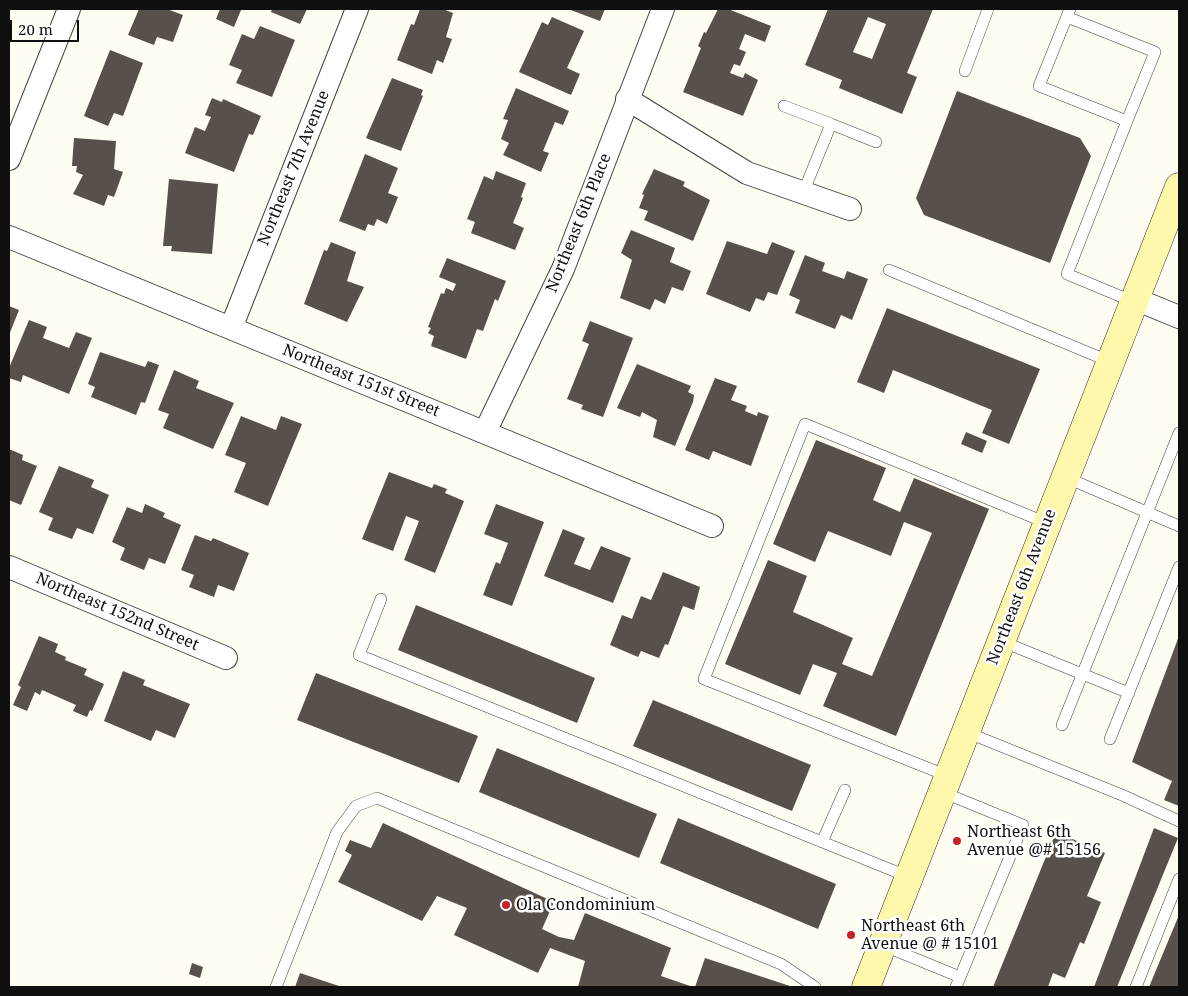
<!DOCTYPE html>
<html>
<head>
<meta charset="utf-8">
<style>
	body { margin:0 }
	#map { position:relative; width:1188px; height:996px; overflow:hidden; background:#fffdf1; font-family:"Noto Serif",serif }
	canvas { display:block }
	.frame { position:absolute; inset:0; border:10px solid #0f0f0f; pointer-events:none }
	.scale { position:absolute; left:10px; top:20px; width:69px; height:22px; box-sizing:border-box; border:2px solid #0f0f0f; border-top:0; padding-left:6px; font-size:15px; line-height:18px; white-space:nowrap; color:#0f0f0f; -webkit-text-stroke:4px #fff; paint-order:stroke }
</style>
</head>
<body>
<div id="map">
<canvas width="1188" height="996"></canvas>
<div class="frame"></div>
<div class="scale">20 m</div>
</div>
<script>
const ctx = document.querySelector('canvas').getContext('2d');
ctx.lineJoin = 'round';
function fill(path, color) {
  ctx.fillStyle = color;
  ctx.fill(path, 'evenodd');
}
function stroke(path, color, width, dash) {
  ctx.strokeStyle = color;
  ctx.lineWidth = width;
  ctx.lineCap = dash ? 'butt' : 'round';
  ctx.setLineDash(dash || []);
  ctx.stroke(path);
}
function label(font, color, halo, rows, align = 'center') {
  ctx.font = font + ' "Noto Serif",serif';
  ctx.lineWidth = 5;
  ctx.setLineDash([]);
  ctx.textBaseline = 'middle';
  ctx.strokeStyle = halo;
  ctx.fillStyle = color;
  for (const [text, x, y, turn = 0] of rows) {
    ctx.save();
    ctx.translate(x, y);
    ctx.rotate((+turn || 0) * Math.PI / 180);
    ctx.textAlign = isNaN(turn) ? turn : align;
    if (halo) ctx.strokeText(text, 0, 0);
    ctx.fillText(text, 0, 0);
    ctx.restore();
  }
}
const building = new Path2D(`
	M139,9H167L183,15L173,42L157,37L154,45L128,35Z
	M220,9L241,10L234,27L216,19Z
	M272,9H307L300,24L271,12Z
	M420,9H443L453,13L446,37L452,39L443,63L437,60L432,74L397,60L411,24L414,25Z
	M568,9H605L600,21Z
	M718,9H728L771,26L765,42L745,34L739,49L746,52L740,66L734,64L730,73L743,78L745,73L758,80L743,116L683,92L701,48L698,46L704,32L706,33Z
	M828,9H933L907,73L917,77L902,114L839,88L842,80L805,65ZM868,17L886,24L872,59L853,52Z
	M552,17L584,31L567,68L580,74L571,95L519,72L542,22L548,25Z
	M260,26L295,40L272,97L236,83L242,70L229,65L242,34L254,39Z
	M110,50L143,63L123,116L114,113L108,126L84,116Z
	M392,78L423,90L421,95L423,96L401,151L366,138Z
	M516,88L569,111L563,125L555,122L543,151L549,153L541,172L503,155L509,143L501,139L508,120L503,119Z
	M957,91L1080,138L1091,156L1050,263L924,215L916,198Z
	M212,98L222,102L223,99L261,116L253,135L249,134L234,172L185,153L195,127L205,131L211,117L205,115Z
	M74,138L116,141L114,169L123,172L114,197L108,195L104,206L73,194L83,175L76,172L77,166H72Z
	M365,154L398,168L388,193L398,197L387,224L377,219L374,226L368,224L365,231L339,221Z
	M654,169L685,182L683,186L710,200L693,241L644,220L648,211L639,208L644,195L642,194Z
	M496,171L526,183L521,197L523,198L513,223L524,228L515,250L471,233L475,222L467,219L484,176L493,180Z
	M169,179L218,184L212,254L171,251L172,246H163Z
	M631,230L675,248L670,262L691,271L683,291L672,287L665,304L655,299L650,310L620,298L632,260L621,253Z
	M727,241L767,254L772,242L795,251L777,295L768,292L764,301L756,298L750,312L706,294Z
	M331,242L356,252L347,281L364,287L347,322L304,304L324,250L327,251Z
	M805,255L825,263L822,271L844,279L847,271L868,279L852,320L841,315L835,329L795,313L800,300L789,295Z
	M447,258L506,281L498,301L495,299L483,331L477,329L466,359L431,346L434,336L428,333L431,328L428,327L441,293L444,294L446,288L453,291L456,284L439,277Z
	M9,306L19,310L9,335Z
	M887,308L1040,369L1009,444L982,433L992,410L893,370L884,393L857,382Z
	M29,320L47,327L43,338L69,348L76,332L92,338L69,394L23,375L21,382L9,378V368Z
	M590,321L633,338L603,417L581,409L583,405L567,399L589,344L582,341Z
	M100,352L145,367L148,361L159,365L145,403L141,402L136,415L91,397L95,387L88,384Z
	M637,364L691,386L688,392L694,395L693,402L675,446L653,437L657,420L642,412L640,417L617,408Z
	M174,370L199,381L196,388L234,403L213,449L163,428L169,414L158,410Z
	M715,378L737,386L731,400L747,406L745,411L757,416L758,412L769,416L751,466L713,451L709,460L685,450Z
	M241,416L276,430L281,416L302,424L268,506L234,492L246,463L225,455Z
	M966,432L987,441L982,453L961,444Z
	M816,440L886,468L873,500L900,512L914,478L989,509L896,736L823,706L837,673L813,664L800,695L725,664L768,560L807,576L793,612L853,638L842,664L872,676L932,533L904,522L891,556L828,531L815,562L773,544Z
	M9,449L23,455L22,460L37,466L21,505L9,500Z
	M59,466L94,480L91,487L109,495L93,534L77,528L72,539L48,530L53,518L39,512Z
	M389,472L432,488L434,484L447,489L445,493L464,501L435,573L404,560L419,521L406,516L393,551L362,539Z
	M145,504L165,513L163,517L181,525L165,564L149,558L144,570L120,560L125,548L112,542L127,507L142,513Z
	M496,504L544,522L512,606L483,595L496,562L500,564L508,543L484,534Z
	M563,529L585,538L574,564L590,570L601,546L631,558L613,603L544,576Z
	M195,535L211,541L213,538L249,553L234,591L218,585L214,597L189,587L194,575L181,570Z
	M663,572L700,587L694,610L683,606L668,645L665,644L659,658L641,651L638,657L610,645L622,615L632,619L641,596L651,600Z
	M416,605L595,678L577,723L398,650Z
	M39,636L58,644L55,652L66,657L65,660L87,669L84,675L104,684L92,711L90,710L87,717L73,711L76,705L42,690L40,695L35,692L27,711L13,705L21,687L18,685Z
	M1179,636V806L1164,800L1172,781L1132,762Z
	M123,671L145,680L143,685L190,704L175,738L156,730L151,741L104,721Z
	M316,673L478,736L459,783L297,720Z
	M653,700L811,765L792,811L633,746Z
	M497,748L657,814L639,858L479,792Z
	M678,818L836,884L818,929L660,863Z
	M383,823L554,902L542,929L559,937L574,940L585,913L671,948L661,976L693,987H578L585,961L550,948L538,973L454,935L467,908L437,896L422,921L338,882L352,855L345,851L350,840L371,848Z
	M1154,828L1178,838L1117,987H1094Z
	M1056,832L1105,853L1087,896L1101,902L1084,944L1080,942L1065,978L1053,973L1048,987H993Z
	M1179,915V987H1149Z
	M705,958L793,987H695Z
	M192,963L203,967L200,978L189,974Z
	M300,973L342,987H295Z`);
const service = new Path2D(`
	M1070,9L1039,86L1127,121L1067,274L1134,302
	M1067,17L1155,52L1127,121
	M965,71L988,9
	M784,106L831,124L803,193
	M831,124L876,142
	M889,270L1111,362
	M1065,477L1179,526
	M381,599L359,655L909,877
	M1001,641L1129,693
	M1062,725L1179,433
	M966,732L1122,795L1179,821
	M1110,739L1179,567
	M948,776L704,679L805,424L1047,523
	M942,792L1023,825L956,987
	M822,842L845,790
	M882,945L960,977
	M276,987L337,832L356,806L377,798L781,964L815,987
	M1136,987L1179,879`);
const minor = new Path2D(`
	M627,99L747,173L850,209
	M9,159L69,9
	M9,237L712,526
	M1135,299L1179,317
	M231,328L357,9
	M485,432L563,269L663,9
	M9,567L226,658`);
const secondary = new Path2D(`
	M866,987L1179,187`);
const markers = [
	[957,841,5,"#c32328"],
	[506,905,5,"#c32328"],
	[851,935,5,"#c32328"]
];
const streetNames = [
	["Northeast 7th Avenue",294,168,-68],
	["Northeast 6th Place",579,223,-68],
	["Northeast 151st Street",361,381,22],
	["Northeast 6th Avenue",1022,587,-69],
	["Northeast 152nd Street",117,612,23]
];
const poiNames = [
	["Northeast 6th",967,832],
	["Avenue @# 15156",967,850],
	["Ola Condominium",516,905],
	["Northeast 6th",861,926],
	["Avenue @ # 15101",861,944]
];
fill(building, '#58504b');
stroke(service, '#424242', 12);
stroke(minor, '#424242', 24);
stroke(secondary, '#313131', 29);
stroke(service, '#fff', 11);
stroke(minor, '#fff', 22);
stroke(secondary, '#fff8ac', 28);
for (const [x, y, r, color] of markers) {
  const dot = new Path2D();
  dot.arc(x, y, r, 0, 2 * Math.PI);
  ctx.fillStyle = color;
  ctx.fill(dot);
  stroke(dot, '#fff', 2);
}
label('16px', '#0f0f0f', '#fff', streetNames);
label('16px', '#0f0f0f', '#fff', poiNames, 'left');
</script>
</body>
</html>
